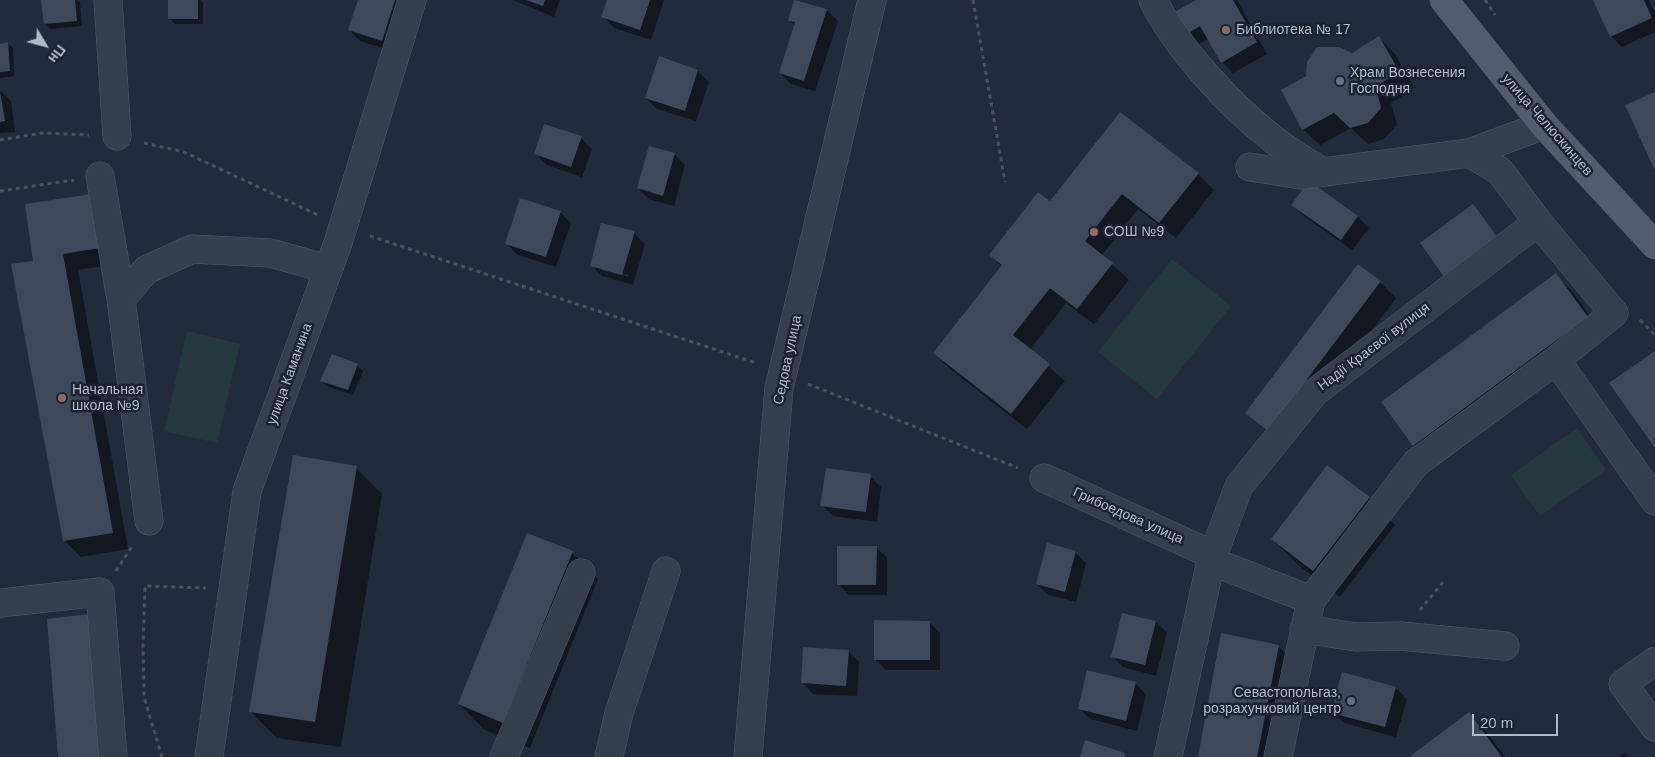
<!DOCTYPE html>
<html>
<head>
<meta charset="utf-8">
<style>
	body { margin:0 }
	#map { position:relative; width:1655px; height:757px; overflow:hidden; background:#222b3c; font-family:Helvetica,sans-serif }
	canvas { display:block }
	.north { position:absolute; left:20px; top:20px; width:50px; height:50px; -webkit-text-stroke:4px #1b2331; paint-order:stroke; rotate:127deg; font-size:14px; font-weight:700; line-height:20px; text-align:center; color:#b1b8c8 }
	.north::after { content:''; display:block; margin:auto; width:18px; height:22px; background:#b1b8c8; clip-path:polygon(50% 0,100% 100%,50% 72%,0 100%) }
	.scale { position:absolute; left:1472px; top:714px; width:86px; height:22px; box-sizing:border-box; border:2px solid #b1b8c8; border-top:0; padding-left:6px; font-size:15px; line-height:18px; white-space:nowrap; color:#b1b8c8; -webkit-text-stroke:4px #1b2331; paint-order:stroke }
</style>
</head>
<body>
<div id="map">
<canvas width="1655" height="757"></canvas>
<div class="north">Пн</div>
<div class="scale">20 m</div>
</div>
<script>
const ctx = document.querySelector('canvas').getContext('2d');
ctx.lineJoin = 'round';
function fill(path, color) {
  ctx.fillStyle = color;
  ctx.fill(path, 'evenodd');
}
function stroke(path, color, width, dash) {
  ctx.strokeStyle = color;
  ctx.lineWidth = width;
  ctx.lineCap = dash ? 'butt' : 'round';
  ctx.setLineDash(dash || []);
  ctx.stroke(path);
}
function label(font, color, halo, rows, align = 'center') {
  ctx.font = font + ' Helvetica,sans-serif';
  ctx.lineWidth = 5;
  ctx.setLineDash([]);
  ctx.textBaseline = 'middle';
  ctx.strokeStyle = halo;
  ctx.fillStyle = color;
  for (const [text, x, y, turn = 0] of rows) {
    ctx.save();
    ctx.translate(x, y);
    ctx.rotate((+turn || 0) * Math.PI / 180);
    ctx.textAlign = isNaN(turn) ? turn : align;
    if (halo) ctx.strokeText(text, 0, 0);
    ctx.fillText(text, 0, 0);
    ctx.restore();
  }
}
const green = new Path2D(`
	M1172,259L1231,306L1157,399L1098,352Z
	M187,331L240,344L217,443L164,431Z
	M1577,428L1606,470L1540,516L1511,475Z`);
const shadow = new Path2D(`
	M53,0H77L80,3L82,26L50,29L45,24Z
	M170,0H201L203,2V24H175L170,19Z
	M359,0H403L392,51L360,41L349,30Z
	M513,0H560L554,17Z
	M608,0H664L651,40L614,28L603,16Z
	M1198,0H1237L1267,54L1233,73L1222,62L1209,38L1197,45L1186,34Z
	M1595,0H1649L1655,13V32L1622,47L1611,36Z
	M827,10L838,21L815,91L791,84L780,73L795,26L789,20Z
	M1379,38L1395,54L1414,88L1391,103L1397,125L1384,139L1368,144L1351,128L1320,145L1303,129L1283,90Z
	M7,43L13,48L14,76L0,78V45Z
	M698,71L709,82L696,121L657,109L646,98Z
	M0,90L11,101L15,132L0,133Z
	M581,138L592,149L582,177L547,165L536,154Z
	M674,154L685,165L674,206L649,199L638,188Z
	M1198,174L1214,190L1176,238L1138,209L1102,255L1129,280L1094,324L1066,303L1030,350L1065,381L1027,429L950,369L934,353L1002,267L990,255L1051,203Z
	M1309,182L1358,217L1369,228L1352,250L1304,216L1293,205Z
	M91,195L116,264L78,270L128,549L81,557L65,541L12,265L35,262Z
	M1473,206L1508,250L1457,288Z
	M560,212L571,223L556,267L518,255L507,244Z
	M634,233L645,244L633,285L602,276L591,265ZM602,268L629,275L628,277L602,270Z
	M1556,275L1572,291L1603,334L1430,461L1414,445L1383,402Z
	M1380,282L1396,298L1285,446L1247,413Z
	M357,365L363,371L353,395L327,386L322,381Z
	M356,468L382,494L341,747L277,738L251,712Z
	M870,476L881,487L877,522L833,516L822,505Z
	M1369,498L1395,525L1340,597L1298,565L1272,539Z
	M876,547L887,558V595H849L838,584Z
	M1075,552L1086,563L1076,602L1048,595L1037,584Z
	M572,553L598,579L530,748L485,730L459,704Z
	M929,622L940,633V670H886L875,659Z
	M1156,622L1167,633L1156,676L1123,667L1112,656Z
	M1278,646L1294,662L1276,757H1199Z
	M848,651L859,662L857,696L813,694L802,682Z
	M1135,683L1146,694L1137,731L1090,719L1079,708Z
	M1396,688L1407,699L1396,737L1344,723L1333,712Z
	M1469,714L1485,730L1505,757H1412Z
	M1625,753L1629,757H1620Z`);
const building = new Path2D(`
	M41,0H75L77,21L44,24Z
	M168,0H198V19H168Z
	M358,0H395L382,41L348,30Z
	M526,0H545L543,6Z
	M607,0H650L640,30L601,17Z
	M794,0L827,9L804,81L779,73L795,22L788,21Z
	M1196,0H1233L1257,42L1221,63L1200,26L1185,35L1173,13Z
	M1593,0H1644L1652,18L1610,37Z
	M1379,36L1399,71L1376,87L1381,108L1368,123L1350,128L1334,113L1302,130L1281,90L1306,76L1307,62L1317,47H1339L1352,53Z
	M8,42L10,71L0,72V44Z
	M659,56L698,70L685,111L645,98Z
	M0,92L5,121L0,122Z
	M1655,92V171L1625,105Z
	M1120,112L1199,173L1159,223L1122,194L1085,241L1113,263L1077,309L1050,288L1013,335L1050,364L1011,414L933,353L1002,265L989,255L1038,192L1050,201Z
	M544,124L582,136L571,167L534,154Z
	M649,146L675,153L663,196L637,188Z
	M1309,181L1358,216L1341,240L1291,205Z
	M92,194L100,248L63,254L113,533L63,541L11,264L33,261L25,204Z
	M520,198L561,211L546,257L505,244Z
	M1473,204L1498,238L1445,278L1420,243Z
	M601,223L635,231L622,275L590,266Z
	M1358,264L1381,281L1268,431L1245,413Z
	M1556,273L1588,317L1413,446L1381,402Z
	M1655,351V448L1609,383Z
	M332,354L358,364L348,390L320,381Z
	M293,455L357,466L315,722L249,712Z
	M1327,465L1370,497L1313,571L1271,539Z
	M826,468L871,474L866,512L820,506Z
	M527,533L573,551L503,723L458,704Z
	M1047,543L1076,551L1065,592L1036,584Z
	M837,546H877L876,585H837Z
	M1122,613L1156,621L1145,665L1111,657Z
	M89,614L100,757H58L47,619Z
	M874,620L930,621V660H874Z
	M1221,633L1279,645L1257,757H1198Z
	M803,647L849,650L846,686L801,683Z
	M1087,670L1136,682L1126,721L1078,709Z
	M1342,672L1396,687L1385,727L1331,713Z
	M1469,712L1502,757H1409Z
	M1085,740L1125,753L1124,757H1080Z`);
const path = new Path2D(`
	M973,0L1005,182
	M1485,0L1495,15
	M0,140L43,133L89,135
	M144,143L184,152L318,215
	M0,191L74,180
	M370,236L756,363
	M1640,320L1655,335
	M808,384L1018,468
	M116,571L133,545
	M1420,610L1444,581
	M162,757L144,697L143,645L145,586L206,588`);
const minor = new Path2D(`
	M108,0L117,136
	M1153,0C1177,48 1230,106 1273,139C1288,151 1305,161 1321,171
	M1250,167L1301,175L1469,153
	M100,176L121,299
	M1538,222L1614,313L1556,360L1655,501
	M1044,478L1213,555
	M149,521L121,299L146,270L192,249L270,253L328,269
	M1211,561L1311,600
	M0,603L100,592L113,757
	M1304,629L1356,637L1400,636L1505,646
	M1655,661L1623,684L1655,727
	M209,757L247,491L338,243L412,0
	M504,757L581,573
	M609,757L619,713L666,571
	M748,757L779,388L872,0
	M1168,757L1211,561L1239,486L1315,392L1538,222L1500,171L1469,153L1544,125
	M1278,757L1311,600L1416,463L1556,360`);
const major = new Path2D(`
	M1444,0L1544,125L1655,245`);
const markers = [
	[1226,30,5,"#8d6e63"],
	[1340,81,5,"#6b7280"],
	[1094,232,5,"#8d6e63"],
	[62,398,5,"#8d6e63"],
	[1351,701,5,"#5c6f8a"]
];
const poiNames = [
	["Библиотека № 17",1236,30],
	["Храм Вознесения",1350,73],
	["Господня",1350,89],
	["СОШ №9",1104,232],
	["Начальная",72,390],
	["школа №9",72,406],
	["Севастопольгаз,",1341,693,"right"],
	["розрахунковий центр",1341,709,"right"]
];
const streetNames = [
	["улица Челюскинцев",1547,125,49],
	["Надії Краєвої вулиця",1374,347,-37],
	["Седова улица",788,360,-78],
	["улица Каманина",290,374,-70],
	["Грибоедова улица",1128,516,24]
];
fill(green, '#23393d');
fill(shadow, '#0007');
fill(building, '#3d495b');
stroke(minor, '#515867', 29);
stroke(major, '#3f4755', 29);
stroke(path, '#41565a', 3, [4, 4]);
stroke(minor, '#353e4c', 28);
stroke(major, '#535c6c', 28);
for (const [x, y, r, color] of markers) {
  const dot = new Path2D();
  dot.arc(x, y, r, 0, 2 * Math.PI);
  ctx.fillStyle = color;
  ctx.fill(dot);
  stroke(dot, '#1b2331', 2);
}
label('14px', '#b1b8c8', '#1b2331', poiNames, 'left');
label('14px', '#b1b8c8', '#1b2331', streetNames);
</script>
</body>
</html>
